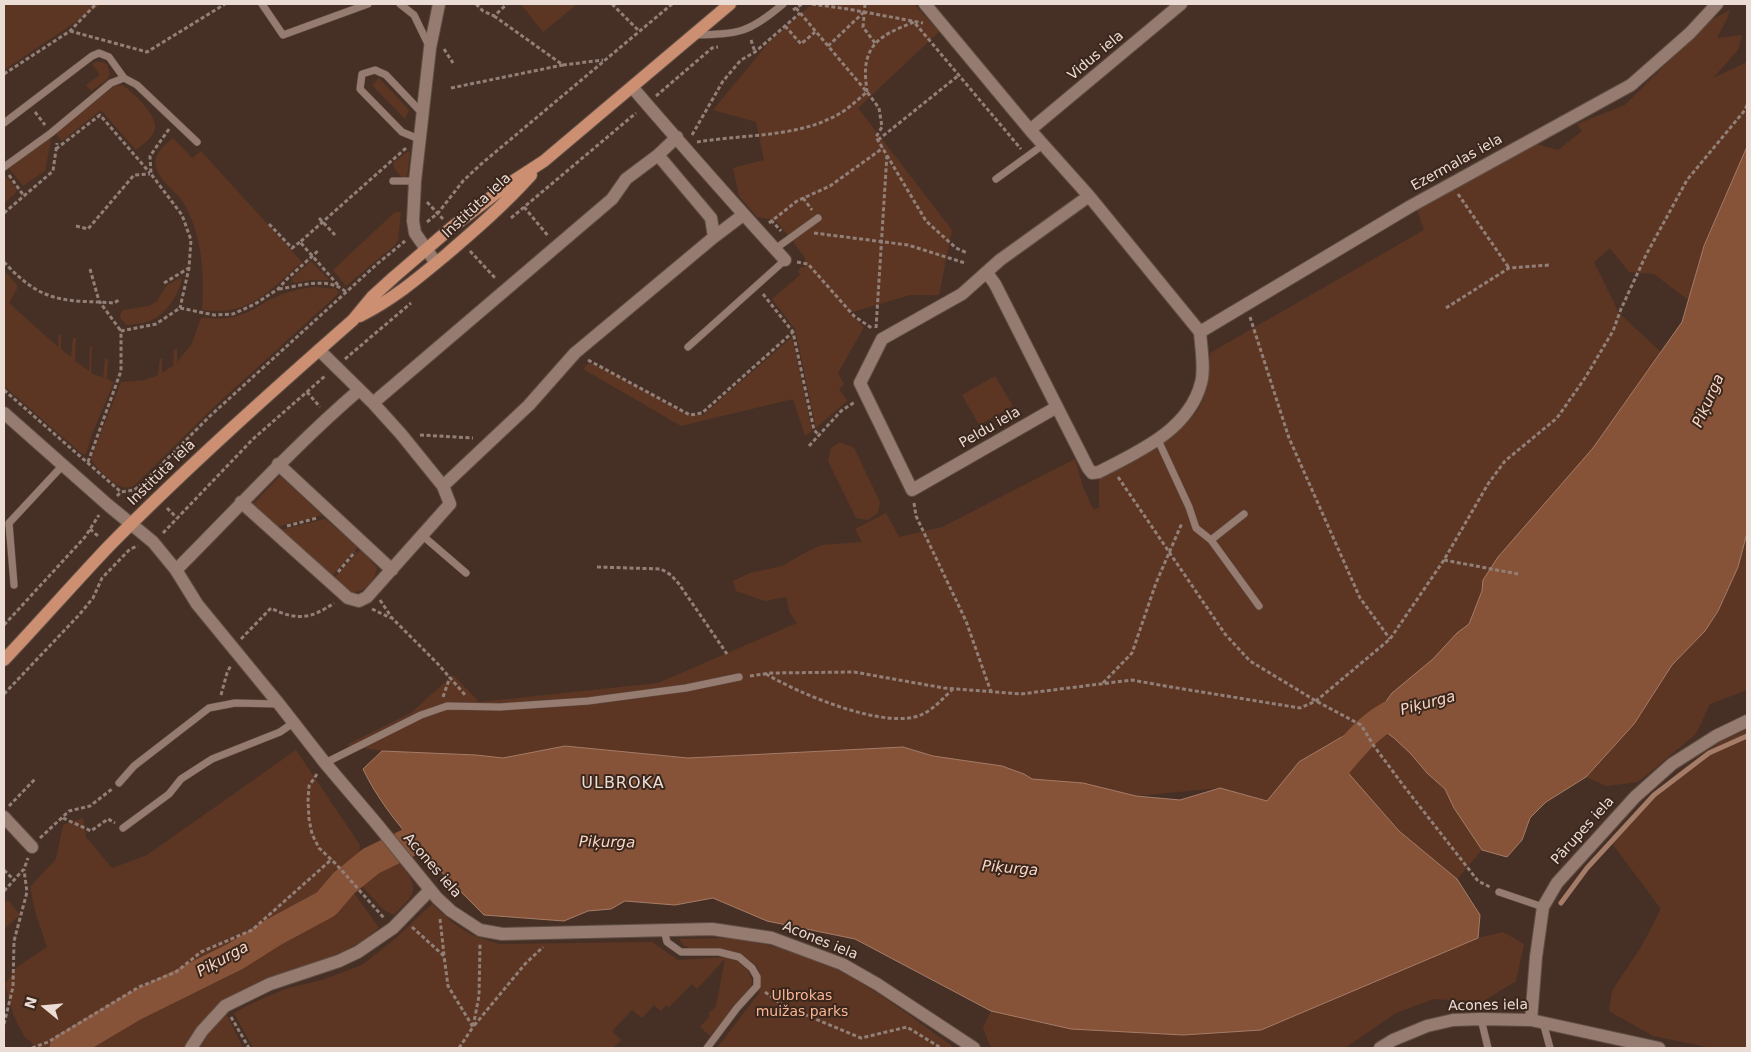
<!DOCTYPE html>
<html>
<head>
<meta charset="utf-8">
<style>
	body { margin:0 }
	#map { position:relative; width:1751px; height:1052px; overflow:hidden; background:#463026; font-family:"DejaVu Sans",sans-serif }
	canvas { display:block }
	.frame { position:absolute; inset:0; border:5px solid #ebddd6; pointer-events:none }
	.north { position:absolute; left:20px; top:982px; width:50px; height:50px; -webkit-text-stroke:4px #3b261c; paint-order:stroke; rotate:287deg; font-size:14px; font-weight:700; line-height:20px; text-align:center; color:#ebddd6 }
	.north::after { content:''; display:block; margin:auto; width:18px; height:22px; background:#ebddd6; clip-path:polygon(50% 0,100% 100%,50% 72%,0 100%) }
</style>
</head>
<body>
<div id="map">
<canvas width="1751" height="1052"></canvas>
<div class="frame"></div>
<div class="north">N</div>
</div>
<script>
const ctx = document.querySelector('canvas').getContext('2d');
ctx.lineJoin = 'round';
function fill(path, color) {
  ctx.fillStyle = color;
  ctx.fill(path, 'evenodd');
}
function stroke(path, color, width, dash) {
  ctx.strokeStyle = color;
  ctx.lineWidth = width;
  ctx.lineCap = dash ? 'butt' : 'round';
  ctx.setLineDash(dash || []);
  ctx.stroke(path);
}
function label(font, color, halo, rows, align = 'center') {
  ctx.font = font + ' "DejaVu Sans",sans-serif';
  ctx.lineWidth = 4;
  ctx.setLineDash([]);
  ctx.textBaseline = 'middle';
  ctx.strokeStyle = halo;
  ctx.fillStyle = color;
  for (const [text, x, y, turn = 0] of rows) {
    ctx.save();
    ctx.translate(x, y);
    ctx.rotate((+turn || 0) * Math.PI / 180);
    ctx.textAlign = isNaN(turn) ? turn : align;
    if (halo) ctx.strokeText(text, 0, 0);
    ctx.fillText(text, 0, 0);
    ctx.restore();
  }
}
const green = new Path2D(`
	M4,4H102L4,70Z
	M521,4H575L576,5L543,32Z
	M812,4H914L939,32L858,108L952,230L939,295H910L849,313L864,327L838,373L844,384L839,389L847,401L816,428L795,329L772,299L800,275L798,271L801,267H805V258L788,235L775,220L757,217L739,196L733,168L764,160L756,122L713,110L770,41Z
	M1730,10L1727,19L1717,38L1742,35L1738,50L1713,78L1747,62V147L1704,246L1688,300L1654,274L1629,272L1610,248L1594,262L1619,313L1661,352L1593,448L1483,580L1482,591L1469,624L1457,633L1433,659L1392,693L1379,727L1394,738L1411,754L1427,773L1445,789L1454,808L1482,850L1457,879L1399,831L1342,767L1316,756L1299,762L1268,801L1220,788L1136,796L1083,783L1032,779L1024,774L1002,766L933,756L903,747L688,758L565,746L503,758L476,755L382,751L346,745L411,713L453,675L479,702L658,683L797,623L790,613L786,597L765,601L736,591L733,581L750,573L782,566L803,554L821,545L862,542L855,529L886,513L899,537L942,527L1075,459L1083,487L1093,509L1099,508V472L1184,426C1209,403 1207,384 1210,353L1424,230L1416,207L1536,144L1558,150L1582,131L1577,124L1625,105L1709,21Z
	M96,62H101L107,64L110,74L107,80L91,91L86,85L100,75L92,64Z
	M379,78L409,110L405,119L372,85Z
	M122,85C133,92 158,116 155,129C153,138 142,145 136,150L101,110L62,141L55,133L114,86Z
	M50,137L51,141L45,171L23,186L9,168Z
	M173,138L192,158L201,151L302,262C270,290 249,317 202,310C205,274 202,234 183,202C175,190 158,180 156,166C153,153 165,145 173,138Z
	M407,152H410L407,177L402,178L394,168L393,163Z
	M4,173L17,190L14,195L4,203Z
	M395,212H401L398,240L395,245L346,286L333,270Z
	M311,261L329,280H310L294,283L291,279Z
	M4,270L17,285V289L9,303L58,347L59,335H61V349L71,357L73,338H76L75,361L89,371L90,346H92L91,373L103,378L105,359H108L107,379L114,382L92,434L86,454H82L4,386Z
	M180,278L182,280C177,298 163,319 143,323C138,324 132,324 127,325L121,319L120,315L123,310L149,306L157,301L167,285Z
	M315,287L336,289L339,293L215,406L135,485C130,487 125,489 120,486C112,483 93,466 91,458L121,382L145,380L158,375L160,359H162V373L173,366L174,349H177V362L191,345L201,318C214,318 227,320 240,315C250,312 258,307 267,301C282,293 298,289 315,287Z
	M792,337L812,431L805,436L793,399L681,426L583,369L589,363L615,375L689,415H703Z
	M995,376L1013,406L979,425L962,395Z
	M840,442L854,448L880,502L878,513L868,520L856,518L828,461L831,448Z
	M280,476L322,515L276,527L253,504Z
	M325,519L358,547L332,576L281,530Z
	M1747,533V690L1710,704L1696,734L1638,782L1606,786L1586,777L1634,724L1672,665L1689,648L1718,611L1738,567Z
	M361,549L377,568C375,580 363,596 349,591C344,589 338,582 334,578Z
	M1747,729V1048H1712L1653,1036L1609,1011L1612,991L1641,947L1661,909L1611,842L1676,774L1720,742Z
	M296,750L360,845L359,858L317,899L124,1004L50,1048H37L24,1036L13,1014L5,984L17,967L47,947L35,911L30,887L56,859L63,825L83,818L86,837L112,868L147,855Z
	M393,856C401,865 418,880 412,894C409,901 399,909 394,915L384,910L357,881L374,866Z
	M351,889L379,928L361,942L345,951L252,987L198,1027L183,1048H86L143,1015L206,984L299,930L331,914Z
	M8,900L20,915L4,929V904Z
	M432,904L453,923L474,936L499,944L652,942L678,960L727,957L738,961L748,970L752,980L751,987L710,1036L700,1027L710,1016L708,1014L716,1006L725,959L697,989L692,984L669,1007L666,1005L661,1011L654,1005L642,1018L632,1010L612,1031L621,1040L613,1048H253L234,1013L255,1002L285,989L322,980L362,965L396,938Z
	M1503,932L1524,944L1516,981L1482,1002L1433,999L1396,1013L1345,1048H1000L990,1046L983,1028L991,1011L1071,1029L1183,1035L1261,1030L1478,938Z
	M728,938C764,943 802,952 834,968C876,989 914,1019 952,1046L951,1048H717L759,993L761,978L757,966L745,957L733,951L689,948L683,945L679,939Z
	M227,1015L243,1048H198L217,1022Z`);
const water = new Path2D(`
	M1747,147V533L1738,567L1718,611L1705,631L1672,665L1634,724L1586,777L1546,802L1530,818L1522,840L1507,857L1482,850L1454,808L1445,789L1427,773L1411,754L1394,738L1379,727L1375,717L1392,693L1433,659L1457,633L1469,624L1482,591L1483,580L1498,557L1593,448L1682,322L1704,246Z
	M1351,732L1364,746L1343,767L1399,831L1457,879L1480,915L1478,938L1261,1030L1183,1035L1071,1029L991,1011L855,939L767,921L713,898L675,905L625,901L611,909L588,911L564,921L484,915C442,872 389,824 363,769L382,751L476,755L503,758L565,746L688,758L903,747L933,756L1002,766L1024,774L1032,779L1083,783L1136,796L1180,800L1220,788L1267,801L1299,762Z`);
const stream = new Path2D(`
	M1561,903L1587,868L1654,795L1709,753L1747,736`);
const river = new Path2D(`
	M1333,770C1356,742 1377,715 1413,706
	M64,1048L133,1007L236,956L274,932L326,904L344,883L371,861L412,841H452`);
const path = new Path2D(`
	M476,4L483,11L494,16L507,4
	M612,4L639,31
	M812,4L848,9L923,23
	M865,4L863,27L875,43
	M796,8L866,91
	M793,10L802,4
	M494,16L563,65L603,60
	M785,26L801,44L815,32
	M70,31L147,52L225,4
	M751,40L755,52
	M828,46L864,12
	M444,49L453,63
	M4,74L70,31L96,4
	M451,88L563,65
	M867,92C866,82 864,70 867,60C872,37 895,30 914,22L1021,149
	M656,96L712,48L718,47
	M35,112L45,125
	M169,129L150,156L151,174L182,215L191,240L189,268L180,308
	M692,135L723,81L741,60L755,52L800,13
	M878,140L959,75
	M697,142C739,135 791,137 829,119C844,113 855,102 867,92L879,108L882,127L876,137L926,221L956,248L967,253
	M56,149L100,115L150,173
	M9,175L24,196
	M1458,194L1509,268
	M803,198L812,210
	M427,202L443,219
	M524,207L549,237
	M4,213L53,171L57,143
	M319,218L335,235
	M511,218L636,113
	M771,220L781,231
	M427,222L438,213L463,181L480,165L672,4
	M769,223L797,201L830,186L883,148
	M269,224L292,248L300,242
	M76,226L88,229L134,175L150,174
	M814,233L908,245L965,263
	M470,251L496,279
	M4,262C16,275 31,289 48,295C68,303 93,301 114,303L119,300
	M797,262L808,264L854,316L873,329
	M90,269L99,301L121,331
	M164,283L189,268
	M338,285L300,242L406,148
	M279,289C300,286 328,276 346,292
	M763,294L793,332L814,430L819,435
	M1446,308L1509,268L1550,265
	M1250,317L1289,438L1360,598L1390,639
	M876,328L887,154
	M345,359L411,303
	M588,360L690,415L702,413L793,332
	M4,390L121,492
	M307,392L320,407
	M420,435L473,438
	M809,446L841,411L855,402
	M88,462L121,371V331L156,324L180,308L214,315L233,314L255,304L278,289L288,278L319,250
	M1118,477L1225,634L1250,661L1316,701L1361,725L1374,746L1403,785L1478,881L1490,887
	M117,496L121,492L134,490L142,484L210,416L377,264L405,241
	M914,503L916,516L966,621L991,692
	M167,508L177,518
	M287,526L317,518
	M90,529L99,537
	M163,533L253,439L325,376
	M1444,560L1518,574
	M597,567L661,569L671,575L679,584L727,654
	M338,572L355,552
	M380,600L392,618L438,664L466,696
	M372,609L391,618
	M4,625L85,537L99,515
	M241,639L271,608C296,621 311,619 334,603
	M766,674C798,693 888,732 923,714C934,709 944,697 953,689
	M750,676L771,673L854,672L944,688L1021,694L1132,680L1165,686L1300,708L1316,701L1390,639L1444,560L1488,484L1505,461L1557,418L1585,378L1613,331L1621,309L1646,255L1687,180L1745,110L1747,105
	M1103,683L1132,653L1156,583L1182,523
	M4,694L79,615L93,598L102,578L130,549L138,546
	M221,695L227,673L231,665
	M443,697L450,677
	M317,774L309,786L308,801L309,819L312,834L319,848L336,864L384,918
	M9,806L36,778
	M63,818L91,831L108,819L115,823
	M40,838L69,811L90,806L112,789
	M4,870L14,880
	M4,891L24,869L28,858
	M440,919L444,955
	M412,927L444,956L448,986L473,1027L525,964L543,947
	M765,992L784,1006L861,1038L907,1027L941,1048
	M231,1017L249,1048
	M4,1024L13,987L14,941L27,892L24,870
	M32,1048L48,1042L139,987L176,972L201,952L252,930L332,859
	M459,1048L473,1027L479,996L480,944`);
const service = new Path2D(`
	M262,4L283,35L368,4
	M400,4L414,15L429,46
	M695,35C739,34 749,33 783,4
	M4,123L92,56L99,53L109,57L124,78
	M419,139L402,132L360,89L362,74L375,70L386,75L422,113
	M4,167L51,133L111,83L124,78L137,85L197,142
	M996,179L1043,145
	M393,181H415
	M775,249L818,218
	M688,347L785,260
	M1158,440L1189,507L1196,528L1211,540L1259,606
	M423,536L466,573
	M1211,540L1244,514
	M14,585L9,523L63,465
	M325,763L421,715L447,706L500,707L588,701L686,688L739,677
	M119,783L134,766L209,708L235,703L279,704
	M123,828L169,794L181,779L212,759L280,732L293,723
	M1499,892L1543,907
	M664,930L667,942L681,952H719L739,957L752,968L757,977V986L737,1008L707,1048
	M1481,1019L1488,1048
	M1543,1022L1550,1048`);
const minor = new Path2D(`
	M925,4L1030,130L1089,196
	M632,87C682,145 733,203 785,260
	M1030,130L1181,4
	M658,155L711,218L714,237
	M1089,196L1200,332C1201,347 1205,369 1201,383C1189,430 1138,452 1099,472L1092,473L1088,468L1057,407L912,490L860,383L882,339L962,294L1000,260Z
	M436,263L415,233L413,221L415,181L430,48L439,4
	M987,273L995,284L1057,407
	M1200,332L1411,206L1631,85L1690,33L1717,4
	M373,403L612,199L626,179L658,155L677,137
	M278,464L392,570
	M443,486L529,405L575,353L714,237L743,215
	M241,502L348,598L359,601L367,597L450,504L443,486L401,434L373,403L319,350
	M176,570C237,509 294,446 359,390
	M4,817L32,847
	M1531,1020L1536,957L1543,907L1557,883L1635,797L1672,764L1716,736L1747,721
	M191,1048L202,1031L225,1006L270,984L339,961L358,952L393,928L430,890`);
const tertiary = new Path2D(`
	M4,413L108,505L153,542L176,570L197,604L279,704L325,763L376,823L437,898L451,911L480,930L502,934L712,929L772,938L842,964L877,984L974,1048
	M1380,1048L1393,1040L1427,1026L1453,1020L1481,1019L1531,1020L1659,1048`);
const primary = new Path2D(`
	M360,316C395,298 417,279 447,254C476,229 505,204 531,175
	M4,660C39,623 73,584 109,546C187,467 270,393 353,320L372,297L394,277L451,228L507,185L544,161L730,4`);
const streetNames = [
	["Vidus iela",1096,56,-40],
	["Ezermalas iela",1457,163,-29],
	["Institūta iela",477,206,-43],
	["Peldu iela",990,428,-30],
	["Institūta iela",162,473,-44],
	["Pārupes iela",1583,831,-48],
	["Acones iela",432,866,49],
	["Acones iela",820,941,22],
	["Acones iela",1488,1006,-1]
];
const parkNames = [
	["Ulbrokas",802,996],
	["muižas parks",802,1012]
];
const waterNames = [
	["Piķurga",1709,401,-66],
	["Piķurga",1428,704,-15],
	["Piķurga",607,843,1],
	["Piķurga",1010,869,5],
	["Piķurga",223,960,-29]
];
const quarterNames = [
	["ULBROKA",623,784]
];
fill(green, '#5c3623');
fill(water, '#875338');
stroke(water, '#a57c67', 1);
stroke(stream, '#a57c67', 5);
stroke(river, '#875338', 29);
stroke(service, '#614f46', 8);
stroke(minor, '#614f46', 14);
stroke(tertiary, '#614f46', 14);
stroke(primary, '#614f46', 14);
stroke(path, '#927f77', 3, [4, 2.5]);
stroke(service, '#967c70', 7);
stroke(minor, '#967c70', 12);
stroke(tertiary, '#967c70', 12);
stroke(primary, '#cc8f71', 12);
label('14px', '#ebddd6', '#3b261c', streetNames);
label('14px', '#f7b595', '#3b261c', parkNames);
label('italic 15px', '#f8d6c5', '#3b261c', waterNames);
ctx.letterSpacing = '1px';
label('16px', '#ebddd6', '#3b261c', quarterNames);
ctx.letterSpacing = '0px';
</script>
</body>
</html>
